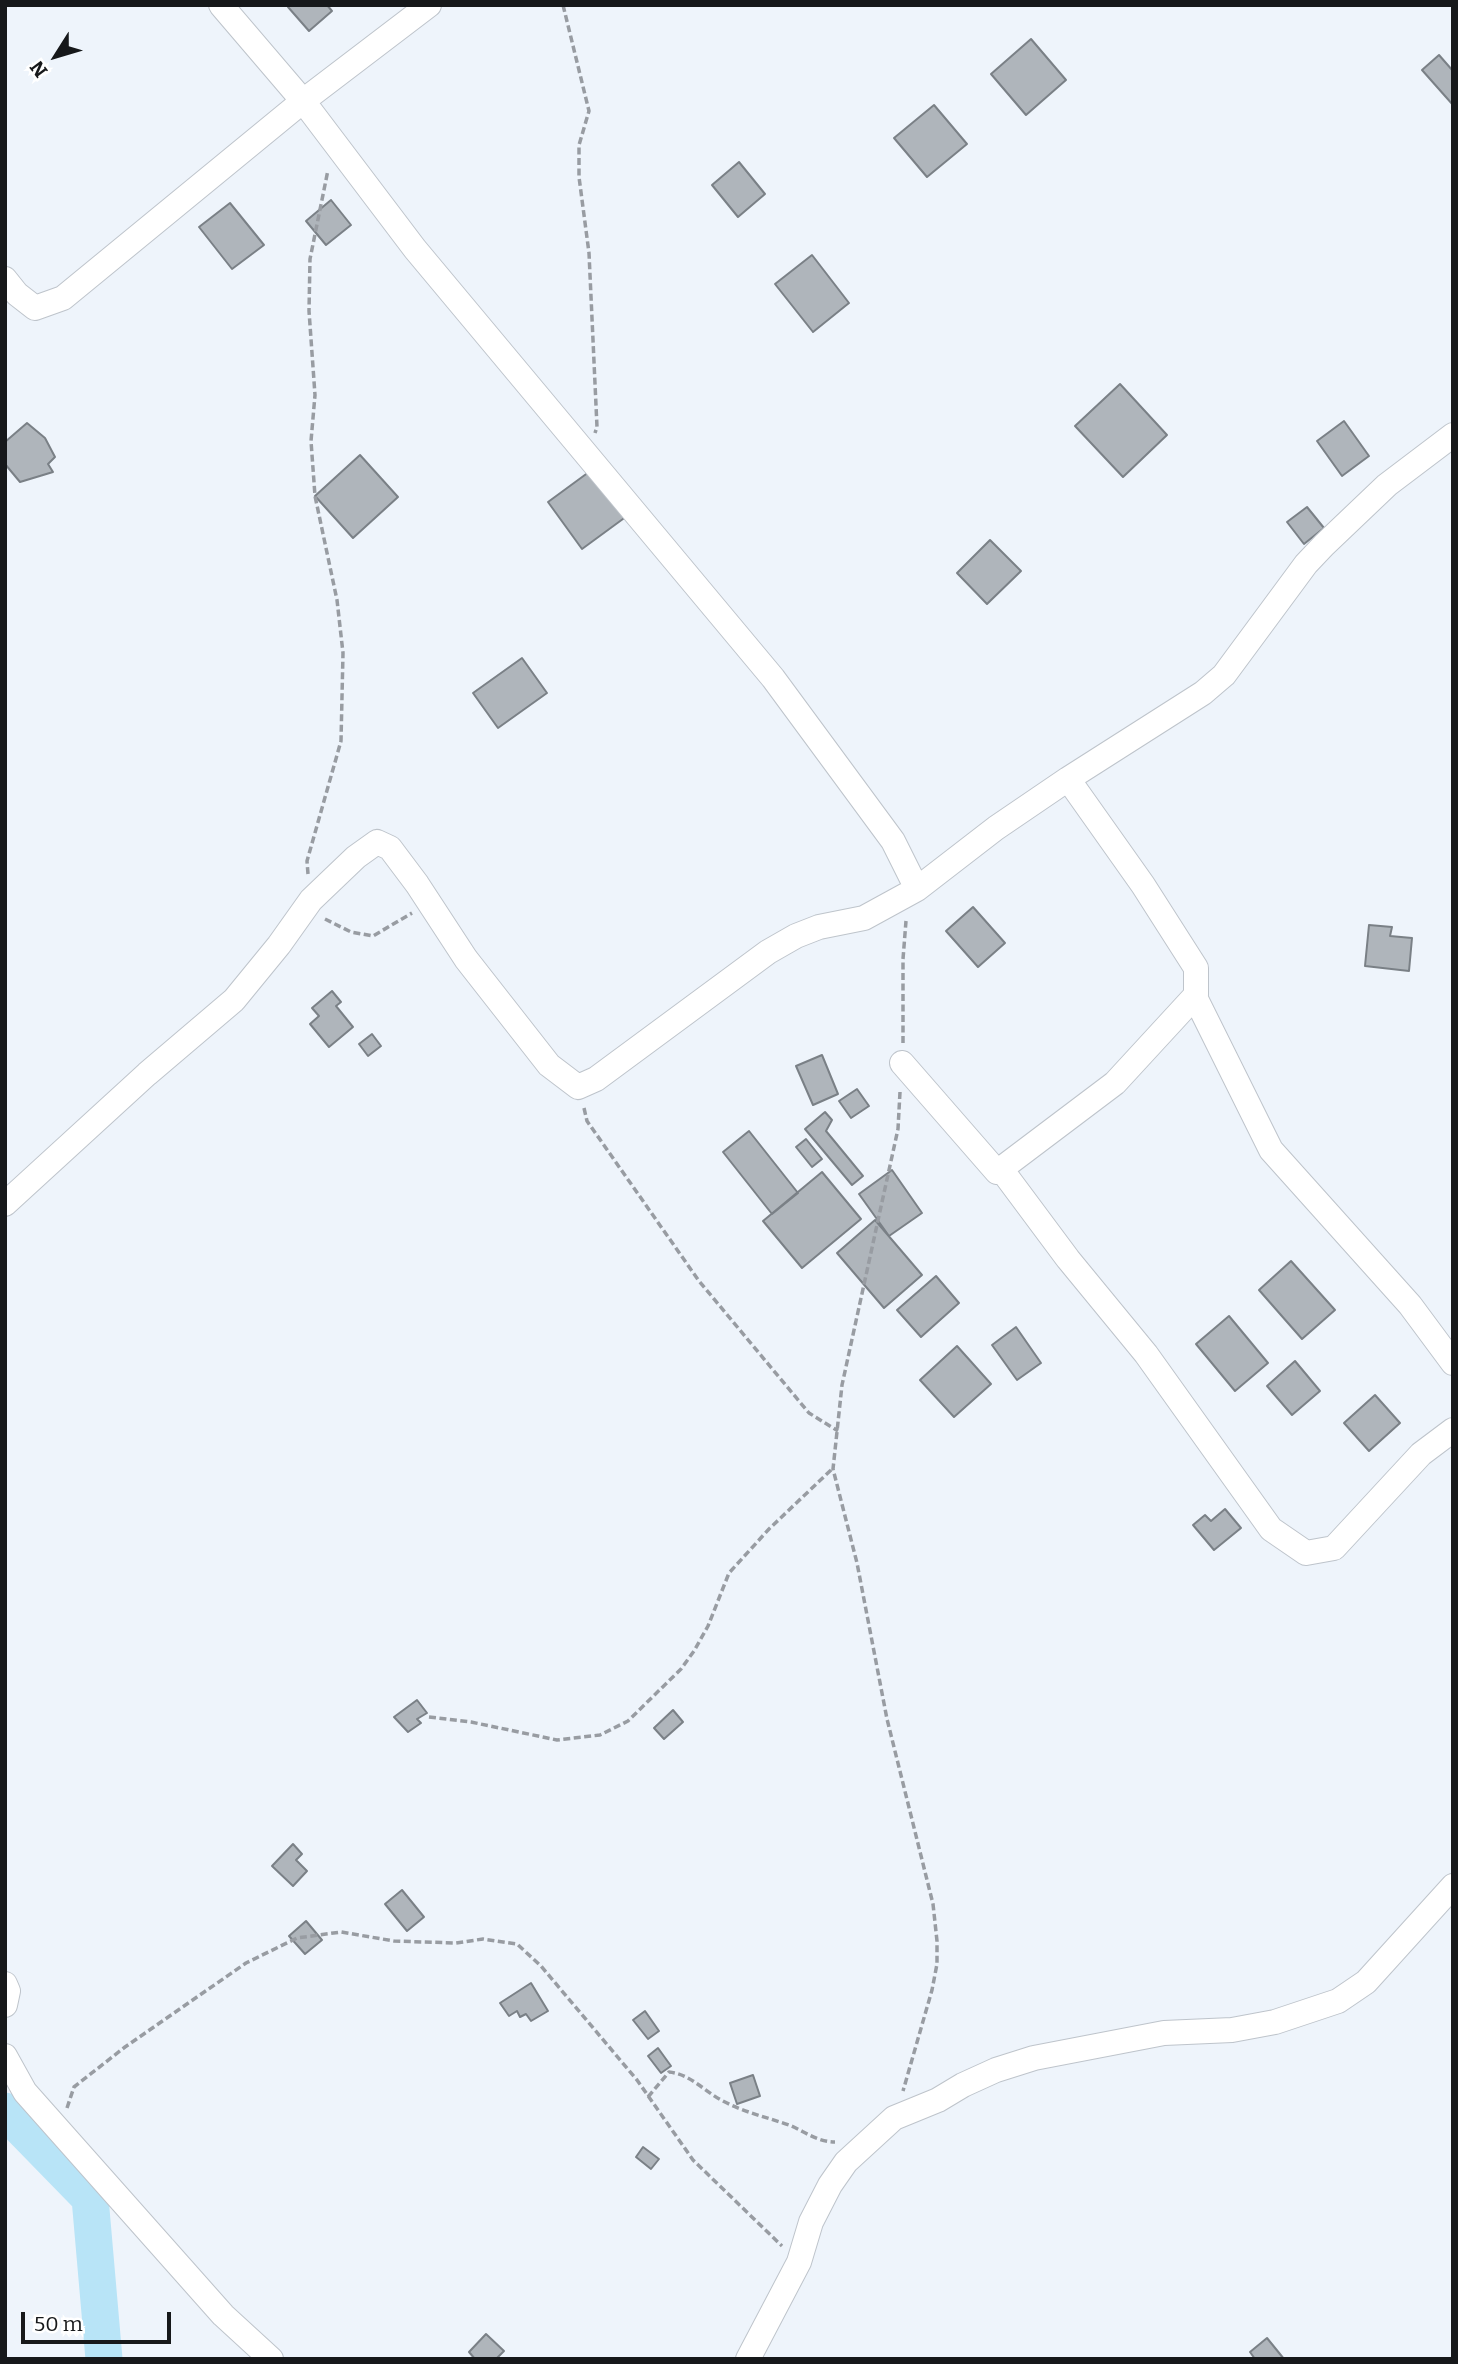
<!DOCTYPE html>
<html>
<head>
<meta charset="utf-8">
<style>
	body { margin:0 }
	#map { position:relative; width:1458px; height:2364px; overflow:hidden; background:#eef4fb; font-family:Bitter,serif }
	canvas { display:block }
	.frame { position:absolute; inset:0; border:7px solid #16181a; pointer-events:none }
	.north { position:absolute; left:21px; top:21px; width:70px; height:70px; -webkit-text-stroke:5px #fff; paint-order:stroke; rotate:233deg; font-size:19px; font-weight:700; line-height:28px; text-align:center; color:#16181a }
	.north::after { content:''; display:block; margin:auto; width:24px; height:32px; background:#16181a; clip-path:polygon(50% 0,100% 100%,50% 72%,0 100%) }
	.scale { position:absolute; left:21px; top:2312px; width:150px; height:32px; box-sizing:border-box; border:4px solid #16181a; border-top:0; padding-left:9px; font-size:21px; line-height:24px; white-space:nowrap; color:#16181a; -webkit-text-stroke:5px #fff; paint-order:stroke }
</style>
</head>
<body>
<div id="map">
<canvas width="1458" height="2364"></canvas>
<div class="frame"></div>
<div class="north">N</div>
<div class="scale">50 m</div>
</div>
<script>
const ctx = document.querySelector('canvas').getContext('2d');
ctx.lineJoin = 'round';
function stroke(path, color, width, dash) {
  ctx.strokeStyle = color;
  ctx.lineWidth = width;
  ctx.lineCap = dash ? 'butt' : 'round';
  ctx.setLineDash(dash || []);
  ctx.stroke(path);
}
function fill(path, color) {
  ctx.fillStyle = color;
  ctx.fill(path, 'evenodd');
}
const river = new Path2D(`
	M5,2111L90,2198L104,2359`);
const building = new Path2D(`
	M290,5H327L332,11L309,31L288,7Z
	M1031,39L1066,80L1026,115L991,74Z
	M1439,55L1453,71V105L1422,70Z
	M934,105L967,144L927,177L894,138Z
	M739,162L765,194L738,217L712,185Z
	M331,200L351,225L326,245L306,221Z
	M230,203L264,245L232,269L199,227Z
	M812,255L849,303L813,332L775,284Z
	M1120,384L1167,435L1123,477L1075,426Z
	M1344,421L1369,456L1342,476L1317,441Z
	M27,423L45,438L55,457L48,464L53,472L20,482L5,464V442Z
	M360,455L398,497L353,538L315,496Z
	M593,469L627,516L582,549L548,502Z
	M1307,507L1324,528L1304,544L1287,522Z
	M990,540L1021,571L987,604L957,573Z
	M522,658L547,693L498,728L473,693Z
	M973,907L1005,943L978,967L946,931Z
	M1369,925L1392,927L1390,936L1412,938L1409,971L1365,966Z
	M332,991L341,1002L336,1006L353,1027L329,1047L310,1024L319,1016L312,1008Z
	M372,1034L381,1046L368,1056L359,1044Z
	M822,1055L838,1094L813,1105L796,1066Z
	M857,1089L869,1106L851,1118L839,1101Z
	M825,1112L832,1120L826,1131L863,1176L852,1185L805,1129Z
	M749,1131L798,1193L772,1214L723,1152Z
	M806,1139L822,1159L812,1167L796,1147Z
	M892,1170L922,1213L889,1236L859,1194Z
	M822,1172L861,1219L802,1268L763,1221Z
	M875,1220L922,1275L884,1308L837,1253Z
	M1291,1261L1335,1310L1302,1339L1259,1290Z
	M936,1276L959,1303L921,1337L897,1310Z
	M1229,1316L1268,1363L1235,1391L1196,1344Z
	M1016,1327L1041,1363L1017,1380L992,1345Z
	M957,1346L991,1384L954,1417L920,1380Z
	M1295,1361L1320,1391L1292,1415L1267,1386Z
	M1375,1395L1400,1423L1369,1451L1344,1423Z
	M1225,1509L1241,1528L1214,1550L1193,1525L1205,1515L1211,1521Z
	M417,1700L427,1713L417,1719L421,1723L408,1732L394,1717Z
	M673,1710L683,1722L664,1739L654,1728Z
	M293,1844L302,1854L296,1860L307,1871L293,1886L272,1866Z
	M402,1890L424,1917L407,1931L385,1904Z
	M306,1921L322,1940L305,1954L289,1936Z
	M531,1983L548,2011L531,2021L526,2014L520,2017L517,2011L509,2016L500,2003Z
	M645,2011L659,2031L648,2039L633,2020Z
	M658,2048L671,2066L661,2073L648,2056Z
	M753,2075L760,2096L737,2104L730,2083Z
	M643,2147L659,2159L651,2169L636,2157Z
	M486,2334L504,2351L496,2359H475L469,2352Z
	M1267,2338L1284,2359H1255L1250,2352Z`);
const path = new Path2D(`
	M563,5L589,111L579,145V177L589,253L597,427L595,433
	M308,874L307,861L341,741L343,653L337,600L315,496L311,441L315,395L309,311L310,259L328,170
	M325,919L351,932L373,936L412,913
	M903,1043V959L906,921
	M900,1092L898,1129L842,1385L833,1469L857,1563L887,1719L933,1904L937,1941V1964L932,1990L903,2091
	M584,1108L587,1121L699,1281L809,1413L838,1431
	M429,1717L471,1722L557,1740L600,1735L628,1721L681,1669L694,1651L708,1626L729,1573L769,1529L832,1469
	M648,2097L669,2072C690,2074 703,2090 721,2100C743,2112 766,2117 789,2125C804,2131 817,2142 835,2142
	M67,2108L74,2087L125,2047L246,1963L297,1938L341,1932L394,1941L456,1943L483,1939L517,1944L541,1966L637,2080L693,2160L782,2246
	M1451,2359L1453,2357`);
const minor = new Path2D(`
	M221,5L303,101L415,249L773,678L893,841L917,889
	M5,279L17,294L35,308L63,298L303,101L429,5
	M1195,997L1271,1150L1410,1305L1453,1363
	M902,1063L997,1172L1115,1083L1196,995V968L1143,885L1068,779
	M1001,1169L1068,1259L1146,1354L1271,1529L1306,1553L1334,1548L1421,1454L1453,1430
	M5,1204L147,1074L234,1000L279,945L311,900L356,857L377,842L390,848L417,884L466,959L549,1065L578,1087L596,1079L768,952L796,936L819,927L864,918L917,889L996,828L1068,779L1203,693L1224,675L1306,564L1324,545L1387,485L1453,435
	M5,1984L8,1991L5,2005
	M5,2056L25,2092L223,2315L271,2359
	M748,2359L799,2262L811,2222L830,2185L846,2162L894,2118L938,2100L963,2085L996,2070L1034,2058L1164,2033L1232,2030L1275,2022L1338,2001L1366,1982L1453,1886`);
stroke(river, '#b8e4f7', 37);
fill(building, '#afb5bb');
stroke(building, '#7a8086', 2);
stroke(minor, '#bec4cb', 26);
stroke(path, '#989ca2', 3.5, [7, 3.5]);
stroke(minor, '#fff', 24);
</script>
</body>
</html>
